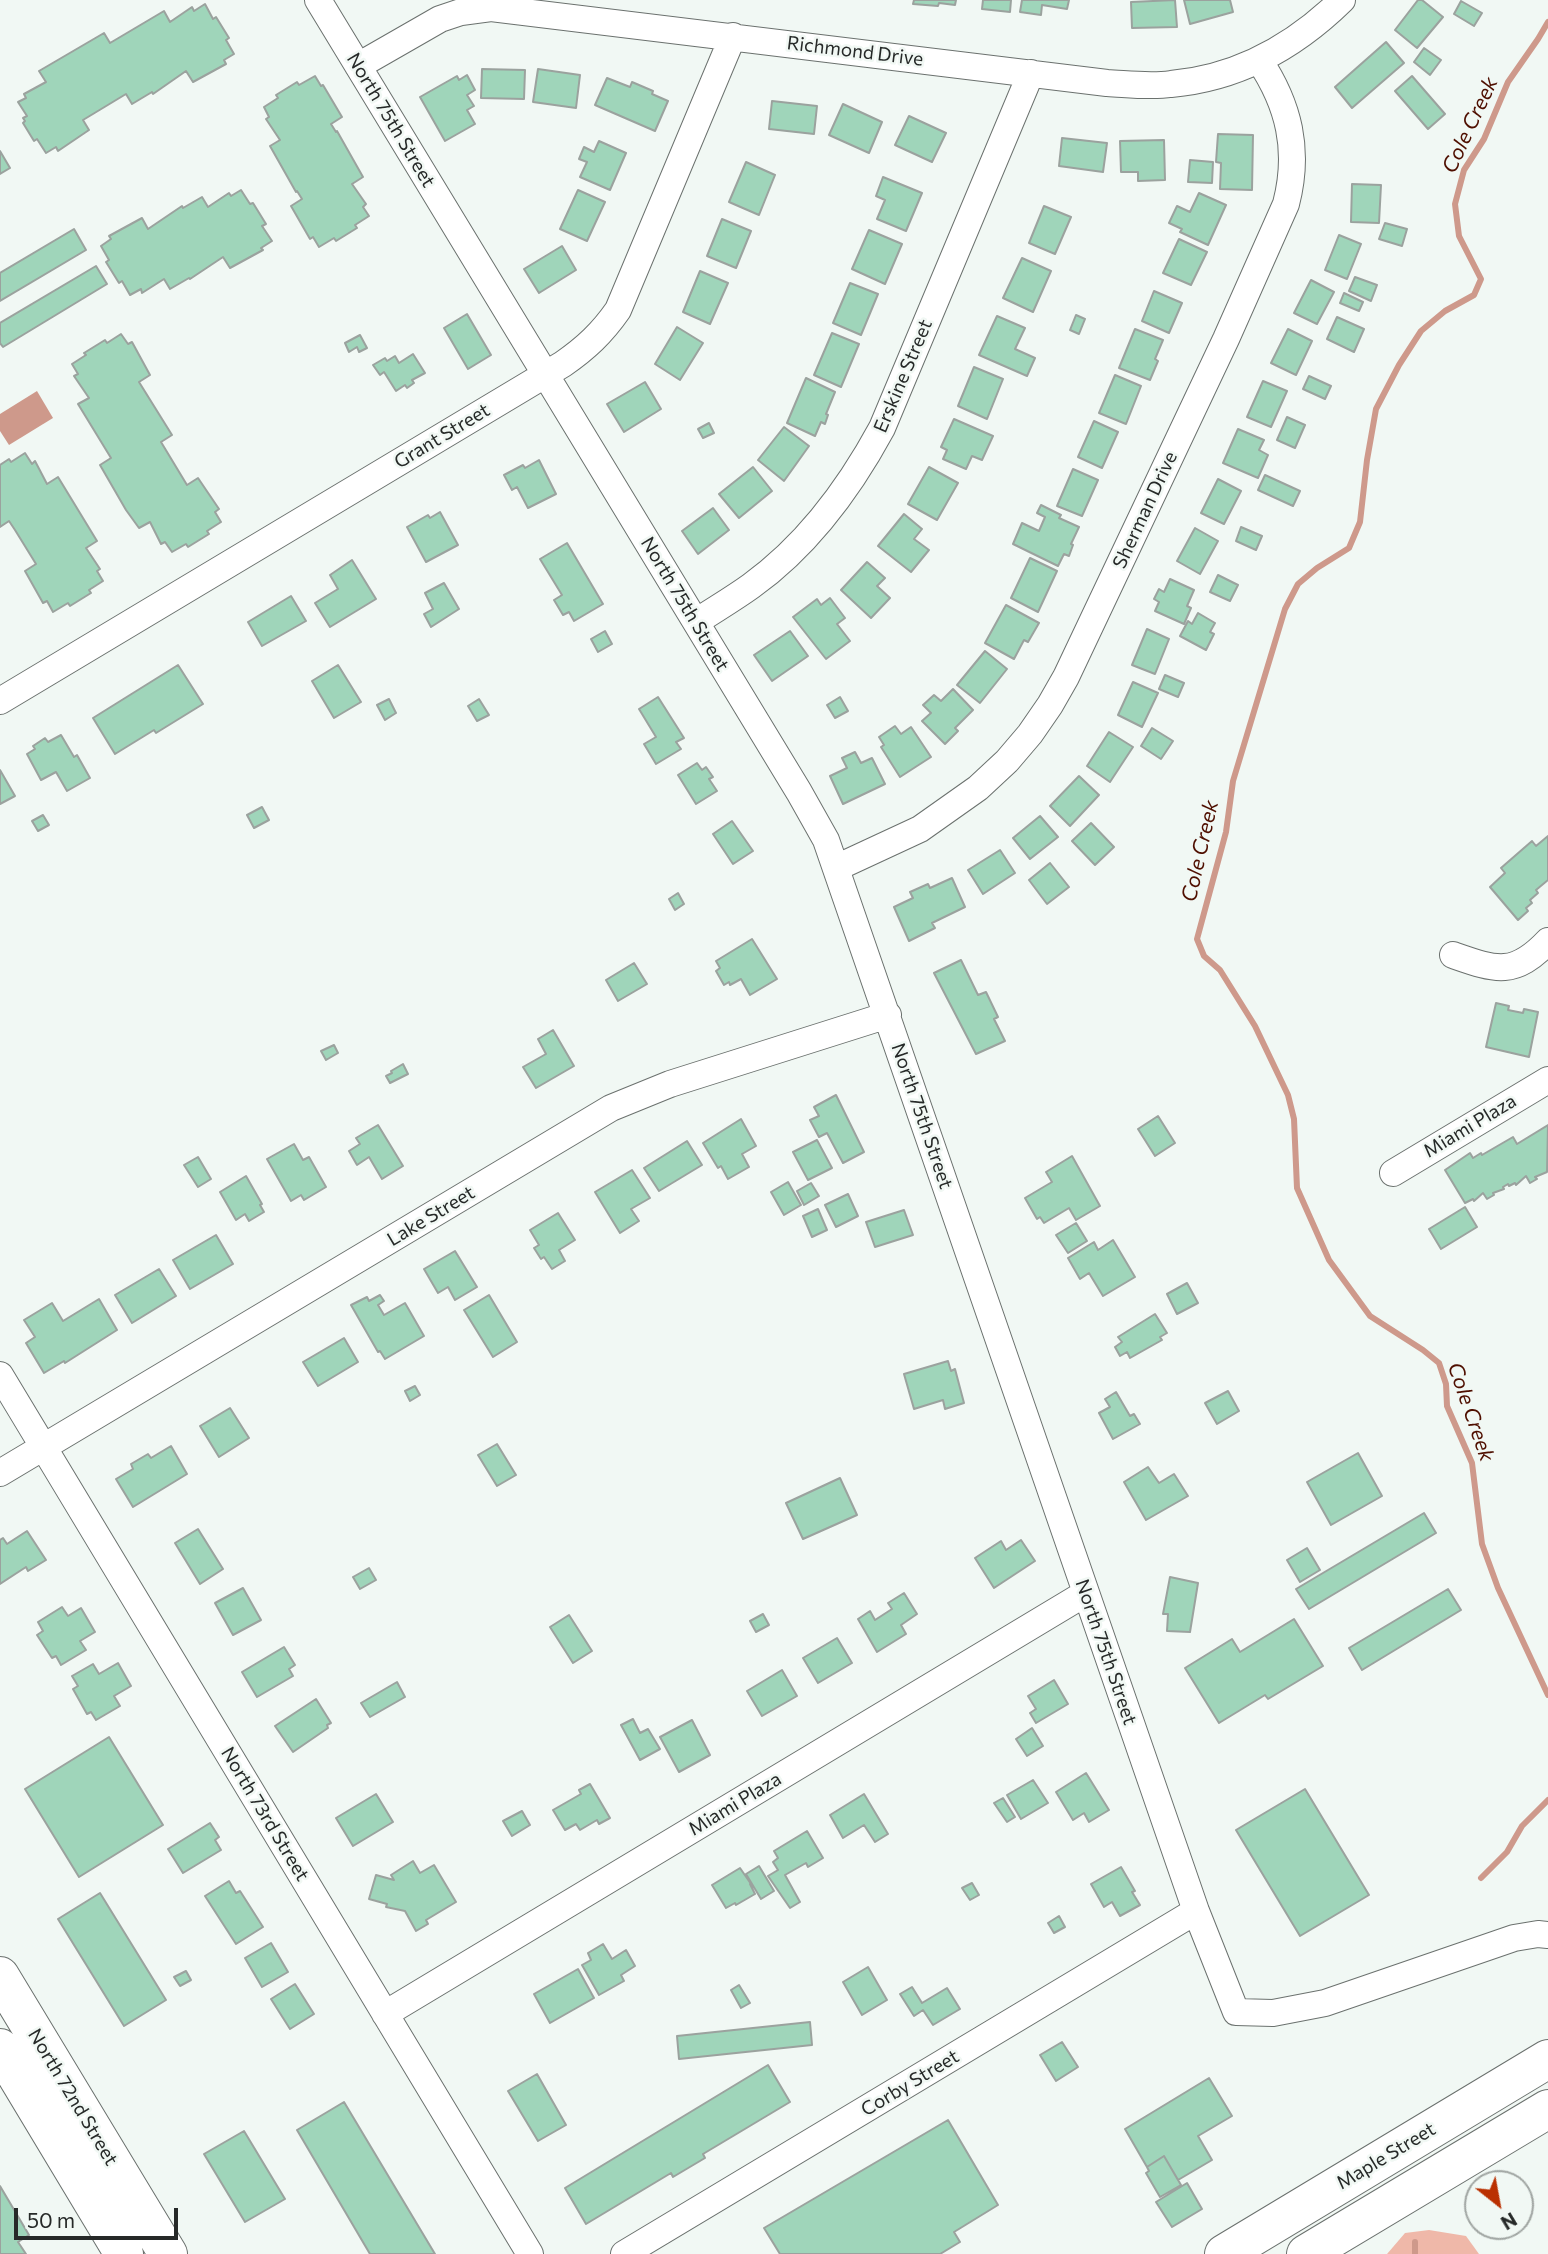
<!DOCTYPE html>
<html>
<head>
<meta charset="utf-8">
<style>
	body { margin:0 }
	#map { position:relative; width:1548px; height:2254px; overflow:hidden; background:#f1f8f4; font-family:Commissioner,sans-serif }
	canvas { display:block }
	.north { position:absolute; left:1464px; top:2170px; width:70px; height:70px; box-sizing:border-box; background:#f1f8f4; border:2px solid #a0a5a2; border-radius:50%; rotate:149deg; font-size:19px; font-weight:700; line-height:28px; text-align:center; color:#262928 }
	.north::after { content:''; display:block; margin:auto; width:24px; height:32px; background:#ba3001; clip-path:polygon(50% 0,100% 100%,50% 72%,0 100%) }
	.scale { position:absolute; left:14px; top:2208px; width:164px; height:32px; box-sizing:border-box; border:4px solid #262928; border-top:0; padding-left:9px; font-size:21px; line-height:24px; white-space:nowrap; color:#262928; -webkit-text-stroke:5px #f1f8f4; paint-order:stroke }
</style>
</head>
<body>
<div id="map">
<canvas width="1548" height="2254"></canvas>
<div class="north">N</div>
<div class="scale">50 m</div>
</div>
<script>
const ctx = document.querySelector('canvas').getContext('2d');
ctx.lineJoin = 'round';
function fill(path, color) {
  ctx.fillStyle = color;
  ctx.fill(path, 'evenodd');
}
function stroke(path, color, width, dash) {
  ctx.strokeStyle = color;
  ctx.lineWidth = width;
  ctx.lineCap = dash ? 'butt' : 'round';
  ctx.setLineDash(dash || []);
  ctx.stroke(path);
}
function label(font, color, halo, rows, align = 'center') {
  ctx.font = font + ' Commissioner,sans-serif';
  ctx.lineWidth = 5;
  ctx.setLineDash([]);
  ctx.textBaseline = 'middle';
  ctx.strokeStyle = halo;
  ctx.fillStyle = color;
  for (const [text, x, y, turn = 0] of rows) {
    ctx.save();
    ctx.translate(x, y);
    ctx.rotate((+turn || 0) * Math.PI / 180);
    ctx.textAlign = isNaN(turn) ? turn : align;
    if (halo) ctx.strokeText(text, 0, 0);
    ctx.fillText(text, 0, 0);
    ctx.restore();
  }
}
const forest = new Path2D(`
	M1429,2230L1466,2236L1479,2254H1387L1405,2233Z`);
const water = new Path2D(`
	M37,391L53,418L9,445L0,431V414Z`);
const stream = new Path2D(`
	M1548,22L1538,39L1508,82L1484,139L1464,170L1455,204L1459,236L1481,279L1474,295L1445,311L1421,331L1399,365L1376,409L1367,460L1360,522L1349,548L1317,568L1298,584L1285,609L1233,781L1226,832L1197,939L1204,956L1220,970L1255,1026L1288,1095L1294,1119L1297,1188L1329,1260L1370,1316L1423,1350L1439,1363L1446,1384L1447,1406L1472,1463L1482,1544L1498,1588L1548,1695
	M1481,1878L1507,1852L1522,1826L1548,1800
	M1415,2242V2254`);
const building = new Path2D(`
	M914,0H956L955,5L939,3L938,6L913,4Z
	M983,0H1011L1010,12L982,9Z
	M1022,0H1069L1067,9L1042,5L1041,15L1020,12Z
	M1175,0L1177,27L1132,28L1131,2Z
	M1184,0H1230L1233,12L1190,24Z
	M1418,0H1422L1443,17L1417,48L1395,30Z
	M1461,1L1482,13L1474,26L1454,14Z
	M205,4L213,19L216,17L229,38L226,40L234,54L224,60L226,64L193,82L186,71L153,94L152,92L132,104L126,94L83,120L89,130L58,151L56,147L46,153L37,139L34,141L23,123L25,121L23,118L27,116L18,102L26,98L24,94L46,82L39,71L104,33L110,43L164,11L170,22L192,7L194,11Z
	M1386,42L1404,63L1352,108L1335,87Z
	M1424,48L1441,60L1430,75L1414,62Z
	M482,69L525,70L524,99L481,98Z
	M538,69L580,75L576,108L533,102Z
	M467,75L475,90L467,95L474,106L467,110L475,124L445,141L420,97L457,76L459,80Z
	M315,76L321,86L323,85L342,117L331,124L336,132L337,131L363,177L352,184L366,204L363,207L369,216L355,225L357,228L336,241L334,238L319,247L313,237L310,239L291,206L302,199L297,191L296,192L270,146L280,140L266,119L269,117L264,107L278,98L276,95L297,82L299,85Z
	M1412,76L1445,114L1428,129L1395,91Z
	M607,78L630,87L632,82L653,91L652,94L668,101L655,131L595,105Z
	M772,101L817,106L814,134L769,129Z
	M843,104L882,122L869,153L829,135Z
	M909,116L946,133L932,162L895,145Z
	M1218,134L1253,135L1252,190L1220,189L1221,163L1216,162Z
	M1062,138L1107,143L1103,172L1059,166Z
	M1164,140L1165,180L1138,181V172H1121L1120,141Z
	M599,141L626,153L610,190L580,177L587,162L579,159L584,147L594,152Z
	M0,151L10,168L0,174Z
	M1190,160L1213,162L1212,183L1188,182Z
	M746,162L775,175L759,215L729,202Z
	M883,177L922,193L906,231L877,219L885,200L876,196Z
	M1352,184L1381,185L1379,223L1351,222Z
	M241,190L250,204L253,203L266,224L262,226L272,241L261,248L263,250L230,268L223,257L190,279L189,278L170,289L164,279L142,293L141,289L130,295L122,281L119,283L106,262L109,260L101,246L111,239L109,236L142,218L148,229L182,206L183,208L202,197L208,207L229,193L231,196Z
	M578,190L605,202L587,241L560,229Z
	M1199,193L1226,205L1208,245L1180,232L1182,229L1169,223L1177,206L1190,212Z
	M1044,206L1071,217L1055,254L1029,243Z
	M722,219L751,231L736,268L707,256Z
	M1385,223L1407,229L1402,246L1379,239Z
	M74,229L86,250L0,301V273Z
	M869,230L902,244L885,284L852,269Z
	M1339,235L1361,244L1347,279L1325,270Z
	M1179,239L1207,252L1191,285L1163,273Z
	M562,246L576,270L539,293L524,269Z
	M1022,258L1051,271L1033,312L1003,298Z
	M96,266L107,284L3,347L0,343V323Z
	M700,271L728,283L710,324L683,312Z
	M1355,277L1377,285L1371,301L1349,291Z
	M1311,280L1334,292L1317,324L1294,313Z
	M850,283L878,294L861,335L833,323Z
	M1154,291L1182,303L1169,333L1142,321Z
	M1344,293L1363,302L1359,311L1340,303Z
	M467,314L491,355L468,369L444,328Z
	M1076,315L1085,319L1079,334L1070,330Z
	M997,316L1025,328L1015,349L1035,358L1027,376L979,355Z
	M1337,317L1364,329L1354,352L1327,339Z
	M677,327L703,343L680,380L655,364Z
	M1135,329L1163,340L1155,359L1158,361L1150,380L1119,368Z
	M1288,329L1312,341L1296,375L1271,363Z
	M832,333L859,344L841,387L814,375Z
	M121,334L128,344L132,342L150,375L139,382L172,435L161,442L187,485L198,478L219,509L215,512L221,522L207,531L209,534L188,547L186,544L172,552L165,542L161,544L150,522L139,528L126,510L100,465L111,458L78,404L89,398L74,376L78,374L72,364L86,355L84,353L105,340L107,343Z
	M360,335L367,348L359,352L357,347L349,352L345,343Z
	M413,354L425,373L412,380L414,383L407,388L405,385L396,391L384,372L380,375L373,365L385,358L387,361L395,356L399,363Z
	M974,367L1003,379L987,419L958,406Z
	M1115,375L1141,386L1126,424L1099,413Z
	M1309,376L1331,386L1325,399L1303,389Z
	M806,378L835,392L826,414L828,415L825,424L821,422L815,436L787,423Z
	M1263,381L1287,391L1271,427L1247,417Z
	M645,382L661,409L624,432L607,404Z
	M1287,417L1305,425L1295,448L1277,440Z
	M954,419L993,436L982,460L972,456L966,469L943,459L947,450L941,447Z
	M1094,421L1118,432L1102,468L1078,457Z
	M709,423L714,433L703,438L698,429Z
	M784,427L809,446L784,481L758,460Z
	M1238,429L1264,440L1259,450L1268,455L1258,478L1223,463Z
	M25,453L32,464L35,461L47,484L58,477L97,541L86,548L100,569L97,571L103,581L89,590L91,593L70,606L68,603L53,612L47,601L43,603L25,571L36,564L15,530L9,521L0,527V465L9,459L11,462Z
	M539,460L556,494L528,508L517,487L512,490L504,475L523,465L525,468Z
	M753,467L772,491L739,518L719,494Z
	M929,467L958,483L937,520L908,504Z
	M1073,469L1098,480L1082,516L1057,506Z
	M1265,475L1300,491L1293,506L1258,490Z
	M1218,479L1241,491L1224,524L1201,513Z
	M1041,505L1061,515L1059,518L1079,527L1071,544L1073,545L1069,556L1064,554L1058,566L1013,544L1022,523L1039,531L1045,517L1037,513Z
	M713,508L729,530L698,554L682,531Z
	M440,512L458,545L426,562L407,527L428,515L430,518Z
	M904,514L922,529L914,539L929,550L911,572L878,546Z
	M1241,527L1262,536L1256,550L1236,541Z
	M1195,528L1218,541L1200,574L1177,561Z
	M567,543L603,604L574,621L569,612L563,615L554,600L562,595L540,559Z
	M1030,558L1057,571L1038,612L1011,598Z
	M352,560L376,599L330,627L315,603L338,589L330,575Z
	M867,562L885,578L877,586L890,598L871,618L841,590Z
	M1218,575L1238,585L1230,601L1210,592Z
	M1170,579L1194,590L1187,606L1191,608L1184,624L1155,611L1159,602L1154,599L1159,589L1164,592Z
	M444,583L459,609L431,627L424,614L433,609L425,593Z
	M291,596L306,621L262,646L248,622Z
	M830,598L845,618L837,624L850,641L826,659L793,617L817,599L821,605Z
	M1006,605L1039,623L1028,642L1024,640L1014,659L985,643Z
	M1198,613L1215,623L1210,632L1214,634L1206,650L1180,636L1188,621L1192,624Z
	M1147,629L1169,639L1155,674L1132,665Z
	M605,631L612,644L598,652L591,639Z
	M790,631L808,656L772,681L754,655Z
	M985,651L1007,669L980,703L957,685Z
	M178,665L203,704L156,733L154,730L115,754L93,718Z
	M338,665L361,702L334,718L312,681Z
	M1165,675L1184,683L1178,697L1159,689Z
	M1133,682L1158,693L1142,727L1118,715Z
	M953,689L973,710L955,728L958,731L945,744L922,721L931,713L923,705L934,695L941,701Z
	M658,697L684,738L676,742L681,749L656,764L644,744L656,737L639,709Z
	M840,697L848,711L835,718L827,705Z
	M389,699L396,713L385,720L377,705Z
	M479,699L489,715L477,721L468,706Z
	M895,726L901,734L911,727L931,757L900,777L881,747L884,745L879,737Z
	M1152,728L1173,741L1161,759L1141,746Z
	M1109,732L1133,747L1110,782L1087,766Z
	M61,735L74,757L77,755L90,778L67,791L56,772L41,780L27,754L35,749L33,746L45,738L48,742Z
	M855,752L861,763L872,758L885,784L843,804L830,776L847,768L842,758Z
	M697,763L702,770L706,767L713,777L709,779L717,791L696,804L678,775Z
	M0,770L15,796L0,804Z
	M1079,776L1099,795L1070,826L1050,806Z
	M262,807L269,820L254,828L247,815Z
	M43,815L49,825L38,831L32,821Z
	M1040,816L1058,837L1030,859L1013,838Z
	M732,821L753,851L733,864L713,834Z
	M1091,823L1114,847L1095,865L1072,841Z
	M1548,836V880L1536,890L1538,893L1530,900L1532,903L1526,908L1528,911L1518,920L1490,887L1505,873L1501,868L1532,841L1536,846Z
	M1000,850L1015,873L983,894L968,870Z
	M1050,863L1069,887L1047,904L1029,880Z
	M952,878L965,907L932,923L935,928L909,941L894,907L913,898L910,892L928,884L930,888Z
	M678,893L684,904L675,910L669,899Z
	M752,939L777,979L750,995L741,979L730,985L729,982L724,985L716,971L720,968L716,961Z
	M961,960L978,995L986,992L998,1017L994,1019L1005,1041L976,1054L934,973Z
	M634,963L647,984L618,1001L606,980Z
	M1496,1003L1509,1006L1508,1010L1523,1013L1524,1009L1538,1012L1529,1057L1486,1047Z
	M553,1030L574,1066L536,1088L523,1067L546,1054L538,1039Z
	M334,1045L338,1053L326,1060L321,1051Z
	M403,1064L408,1074L390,1083L386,1076L392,1073L391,1071Z
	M836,1095L864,1152L843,1163L827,1133L819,1137L810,1120L819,1116L814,1107Z
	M1158,1116L1175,1143L1155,1156L1138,1129Z
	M741,1119L756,1146L742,1154L749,1167L728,1179L721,1166L718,1168L703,1143Z
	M378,1125L403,1166L382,1179L369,1157L357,1165L349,1151L360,1144L356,1138Z
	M1548,1125L1547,1172L1535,1177L1537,1179L1530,1183L1526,1176L1516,1185L1515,1183L1509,1186L1508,1184L1503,1187L1504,1189L1493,1193L1494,1195L1487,1199L1483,1193L1474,1201L1473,1199L1465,1203L1445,1170L1470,1153L1473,1158L1481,1153L1482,1155L1513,1137L1517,1144Z
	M817,1140L832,1168L808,1180L793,1152Z
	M687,1141L702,1165L659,1191L644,1168Z
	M294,1144L303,1160L309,1157L326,1187L304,1200L301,1195L291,1201L267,1159Z
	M1072,1156L1100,1206L1076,1220L1069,1208L1044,1223L1040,1217L1037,1219L1025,1198L1052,1182L1046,1172Z
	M198,1157L211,1179L198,1187L184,1165Z
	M632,1170L650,1198L631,1209L639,1221L620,1233L595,1192Z
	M246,1176L262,1204L260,1205L264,1212L249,1221L245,1214L236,1220L220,1192Z
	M788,1182L801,1205L784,1215L771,1192Z
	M811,1183L819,1196L804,1205L797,1191Z
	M848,1194L858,1216L836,1227L825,1205Z
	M1465,1207L1477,1227L1441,1249L1429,1229Z
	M818,1209L827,1230L812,1237L803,1216Z
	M904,1210L913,1235L875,1247L866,1222Z
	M558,1213L575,1240L559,1250L565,1261L552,1269L544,1257L541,1259L534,1248L539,1245L530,1230Z
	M1076,1223L1087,1241L1068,1253L1056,1235Z
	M216,1235L233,1264L190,1289L173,1260Z
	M1113,1240L1135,1277L1103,1296L1089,1273L1080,1279L1068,1258L1094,1242L1098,1250Z
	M455,1251L477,1287L455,1300L448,1287L438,1293L424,1269Z
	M159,1269L176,1296L132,1323L115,1295Z
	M1187,1283L1198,1303L1177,1314L1167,1294Z
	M380,1295L384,1301L378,1305L384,1315L405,1303L424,1336L385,1359L380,1351L378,1352L351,1305L367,1297L369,1301Z
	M489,1295L517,1342L493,1357L464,1310Z
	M99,1299L117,1330L65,1363L64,1361L44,1373L26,1343L35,1337L24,1320L52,1303L63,1321Z
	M1155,1314L1167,1333L1160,1337L1162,1340L1130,1358L1127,1352L1120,1356L1115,1347L1122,1342L1118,1337Z
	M344,1338L358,1362L318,1386L303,1362Z
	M948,1361L951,1371L955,1369L964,1403L945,1409L943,1400L914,1409L904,1374Z
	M415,1386L420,1395L410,1401L405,1391Z
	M1228,1391L1239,1411L1217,1424L1205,1403Z
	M1116,1392L1130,1416L1134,1414L1140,1424L1113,1439L1099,1413L1110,1407L1105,1399Z
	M230,1408L249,1438L219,1457L200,1426Z
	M497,1444L516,1475L497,1486L478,1455Z
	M171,1446L187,1474L133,1507L116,1479L133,1469L131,1464L148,1454L151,1458Z
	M1358,1453L1382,1496L1331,1525L1307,1482Z
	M1148,1467L1159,1483L1174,1474L1188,1496L1146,1520L1124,1482Z
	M840,1478L857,1515L803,1539L786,1503Z
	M1424,1513L1436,1533L1309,1609L1296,1589Z
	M198,1529L223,1569L200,1584L175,1543Z
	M27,1531L46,1560L28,1571L26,1567L0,1584V1540L3,1538L7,1544Z
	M1021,1540L1035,1561L994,1588L975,1558L1001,1541L1006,1550Z
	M1307,1548L1320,1570L1300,1582L1287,1560Z
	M369,1568L376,1580L360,1589L353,1577Z
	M1170,1577L1198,1583L1190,1632L1167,1631L1168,1614H1163Z
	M243,1588L261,1620L233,1635L215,1603Z
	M1448,1589L1461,1610L1362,1670L1349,1648Z
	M904,1593L917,1614L901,1625L906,1634L877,1652L858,1619L870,1611L875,1620L892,1609L888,1603Z
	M62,1607L68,1616L81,1608L95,1632L80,1641L86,1650L61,1665L56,1656L52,1658L37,1635L43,1631L38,1622Z
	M763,1614L769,1625L756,1632L750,1621Z
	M569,1615L592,1651L573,1663L550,1627Z
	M1294,1619L1323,1666L1268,1699L1265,1695L1219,1723L1185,1668L1232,1639L1240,1652Z
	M837,1638L852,1663L818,1683L803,1658Z
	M284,1647L295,1665L289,1669L293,1676L257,1697L242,1672Z
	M118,1663L131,1686L114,1696L120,1706L96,1720L91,1712L87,1714L73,1689L78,1686L72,1676L93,1664L99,1674Z
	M782,1670L797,1696L762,1716L747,1691Z
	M1054,1680L1068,1704L1036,1723L1030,1713L1036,1709L1028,1696Z
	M397,1682L405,1697L370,1717L361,1703Z
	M316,1699L331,1723L327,1725L328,1728L293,1752L275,1726Z
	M633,1719L640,1733L648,1729L660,1749L640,1760L621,1725Z
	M692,1720L710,1755L679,1772L660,1737Z
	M1032,1728L1043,1746L1027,1756L1016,1739Z
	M109,1737L163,1825L79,1877L25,1789Z
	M1086,1773L1109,1810L1089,1822L1084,1813L1073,1820L1056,1792Z
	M1033,1780L1048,1803L1021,1819L1007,1795Z
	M590,1784L610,1818L599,1824L597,1820L580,1830L576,1824L565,1830L553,1810L581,1794L579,1790Z
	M1305,1789L1369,1895L1300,1936L1236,1830Z
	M376,1794L393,1822L353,1846L336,1818Z
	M864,1794L888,1834L875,1842L864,1825L843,1838L830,1815Z
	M1003,1798L1015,1817L1007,1822L994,1803Z
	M522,1811L530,1825L512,1836L503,1821Z
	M210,1823L219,1837L215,1840L221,1850L183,1873L168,1849Z
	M807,1831L823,1858L808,1867L806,1863L785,1875L800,1902L790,1908L768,1876L778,1870L773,1862L778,1858L774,1851Z
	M413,1861L420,1873L434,1865L456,1902L426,1920L428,1924L416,1931L405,1911L386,1907L387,1904L369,1899L376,1875L394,1880L391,1875Z
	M759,1866L774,1891L761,1899L746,1874Z
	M1121,1867L1135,1891L1132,1892L1140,1905L1120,1916L1112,1902L1104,1907L1091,1884Z
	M740,1868L751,1884H750L755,1894L736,1905L735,1903L726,1908L712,1885Z
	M229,1881L236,1893L240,1891L263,1927L236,1944L205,1896Z
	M972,1883L979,1895L970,1900L962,1888Z
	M100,1893L166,2000L124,2026L58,1919Z
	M1059,1916L1065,1927L1054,1933L1048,1923Z
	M271,1943L288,1972L262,1987L245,1958Z
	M603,1944L612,1959L626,1950L635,1966L621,1975L624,1981L599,1995L582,1965L591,1960L588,1953Z
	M868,1967L887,2000L862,2015L843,1982Z
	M578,1969L594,1998L550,2023L534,1994Z
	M186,1971L191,1980L180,1986L174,1977Z
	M295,1984L314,2014L290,2029L271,1999Z
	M739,1985L750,2003L741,2008L731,1990Z
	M912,1987L922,2003L947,1988L960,2009L933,2025L923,2010L914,2016L900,1994Z
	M810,2022L812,2045L679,2059L677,2036Z
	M1062,2042L1078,2067L1056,2081L1040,2055Z
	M768,2065L790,2102L703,2154L705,2158L673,2177L671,2173L586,2224L565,2188Z
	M537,2074L566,2125L538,2141L508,2091Z
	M1209,2078L1232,2116L1198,2136L1212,2160L1178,2180L1164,2156L1147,2167L1125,2129Z
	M344,2102L435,2254H370L297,2130Z
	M948,2120L998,2205L954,2232L960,2242L940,2254H780L764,2228Z
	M244,2131L285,2199L245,2222L204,2154Z
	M1164,2156L1181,2185L1160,2197L1146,2173L1149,2171L1147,2167Z
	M1187,2183L1202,2209L1172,2227L1156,2202Z
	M0,2186L29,2235L18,2242L26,2254H0Z`);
const street = new Path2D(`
	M318,0L799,792L826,840L1196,1911L1236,2012L1273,2013L1325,2003L1514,1938L1538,1934L1548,1935
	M358,66L440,19L461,12L491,8L1107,83C1128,84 1150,87 1171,84C1239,78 1294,47 1342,0
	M696,622C714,610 733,599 751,586C808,545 849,489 882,428L1031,73
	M0,701L563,364C586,348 602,333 618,310L733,36
	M836,868L920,829L978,788L1007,761L1030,734L1050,705L1066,677L1226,339L1286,204C1300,150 1289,105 1259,60
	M1453,955C1496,970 1514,977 1548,941
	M1393,1173L1548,1080
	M0,1375L530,2254
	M0,1473L611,1108L670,1084L888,1015
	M385,2014L1086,1593
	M624,2254L1196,1911`);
const primary = new Path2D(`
	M0,1976L168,2254
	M0,2048L124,2254
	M1224,2254L1548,2059
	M1306,2254L1548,2109`);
const streetNames = [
	["Richmond Drive",855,51,7],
	["North 75th Street",391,120,59],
	["Erskine Street",903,376,-67],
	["Grant Street",442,436,-31],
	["Sherman Drive",1145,510,-65],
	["North 75th Street",685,604,59],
	["North 75th Street",922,1116,71],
	["Miami Plaza",1470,1126,-31],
	["Lake Street",431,1216,-31],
	["North 75th Street",1106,1652,71],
	["Miami Plaza",735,1804,-31],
	["North 73rd Street",265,1814,59],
	["Corby Street",910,2083,-31],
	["North 72nd Street",73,2097,59],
	["Maple Street",1386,2156,-31]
];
const waterNames = [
	["Cole Creek",1470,125,-65],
	["Cole Creek",1200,851,-77],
	["Cole Creek",1471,1412,71]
];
fill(forest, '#efb8a9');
fill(water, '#ce998b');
stroke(stream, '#ce998b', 6);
fill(building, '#9fd5ba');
stroke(building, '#9ba29e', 2);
stroke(street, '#6b716e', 28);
stroke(primary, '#6b716e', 40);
stroke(street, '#fff', 26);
stroke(primary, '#fff', 38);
label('19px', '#262928', '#f1f8f4', streetNames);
label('italic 21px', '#4f0f00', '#f1f8f4', waterNames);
</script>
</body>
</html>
